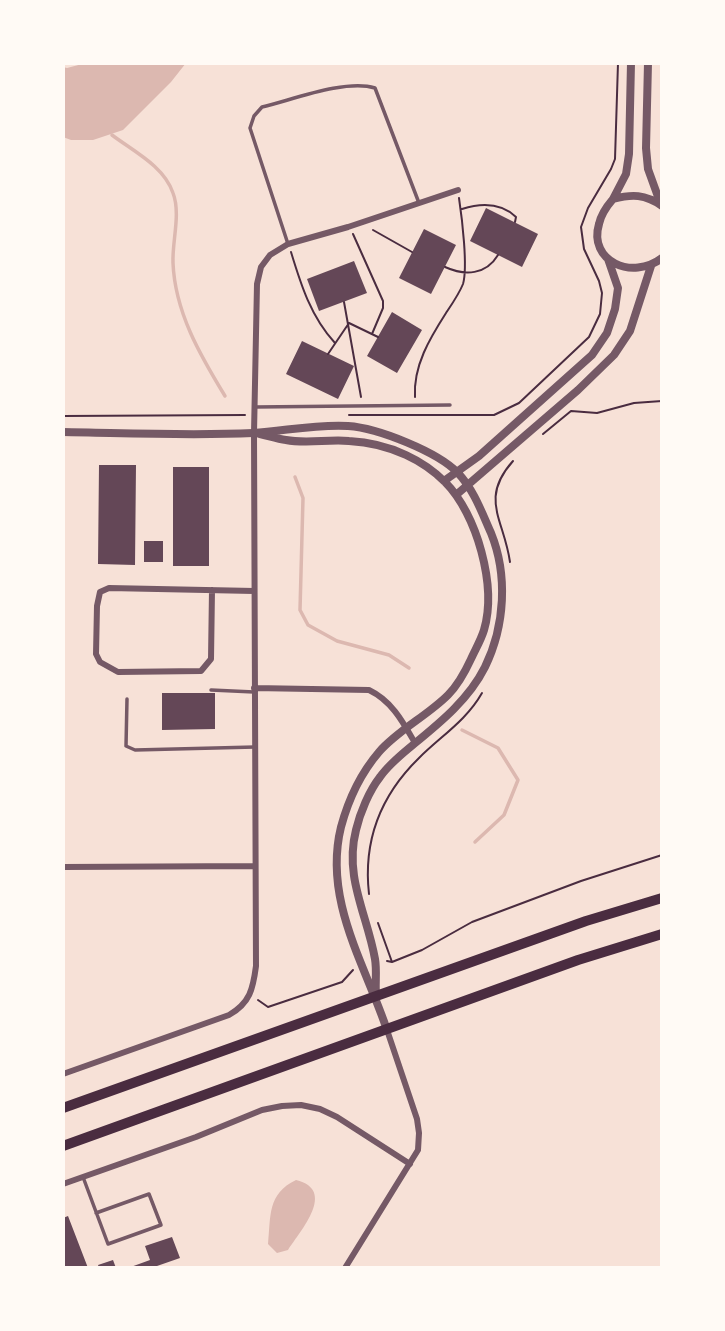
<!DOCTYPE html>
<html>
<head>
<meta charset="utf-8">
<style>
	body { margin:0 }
	#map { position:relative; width:725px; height:1331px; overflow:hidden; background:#f7e1d7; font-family:"PT Sans",sans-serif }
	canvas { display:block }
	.frame { position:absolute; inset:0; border:65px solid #fffaf5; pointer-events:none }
</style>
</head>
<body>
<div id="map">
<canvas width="725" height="1331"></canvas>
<div class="frame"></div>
</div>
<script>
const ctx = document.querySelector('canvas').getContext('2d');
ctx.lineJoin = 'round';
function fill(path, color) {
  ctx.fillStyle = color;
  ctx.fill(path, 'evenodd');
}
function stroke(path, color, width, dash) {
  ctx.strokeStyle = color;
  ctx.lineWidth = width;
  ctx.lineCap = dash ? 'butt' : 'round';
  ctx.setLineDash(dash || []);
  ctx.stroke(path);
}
const water = new Path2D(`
	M86,63H186L171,82L123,130L93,140H71L63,137V67L67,68Z
	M296,1180C337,1190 301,1230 288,1250L277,1253L268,1244C271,1216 267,1194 296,1180Z`);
const stream = new Path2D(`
	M112,135C133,151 164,166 173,193C181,214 172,241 173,263C175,312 200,355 225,396
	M295,477L303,498L300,610L308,625L337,641L389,655L409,668
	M462,730L498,748L518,780L504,815L475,842`);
const building = new Path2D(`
	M486,208L538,234L522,267L470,241Z
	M424,229L456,245L431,294L399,278Z
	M354,261L367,293L319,311L307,279Z
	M392,312L422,330L397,373L367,356Z
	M302,341L354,366L338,399L286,374Z
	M99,465H136L135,565L98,564Z
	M173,467H209V566H173Z
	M144,541H163V562H144Z
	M162,693H215V729L162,730Z
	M68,1216L88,1268H63V1218Z
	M172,1237L180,1258L157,1266L158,1268H128L150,1260L145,1246Z
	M113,1260L116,1268H99L98,1265Z`);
const path = new Path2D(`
	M462,209C481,203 500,202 516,217L515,222
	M373,230L412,252
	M353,234L383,301V308L372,334
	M291,252C301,285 311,317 335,343
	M445,267C465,276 486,275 498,255
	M344,302L361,397
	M328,354L349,323L378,337
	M415,397C413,366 430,338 446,313C452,304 459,294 463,284C468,267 462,218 459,198
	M571,411L597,413L634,403L662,401
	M349,415H494L519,403L589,337L600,314L602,293L599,281L584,249L581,227L588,208L611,169L615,159L618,63
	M63,416L245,415
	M543,434L571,411
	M510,562C504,519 479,499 513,461
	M369,894C363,841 380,796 419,758C441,736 466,721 482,693
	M378,923L392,962
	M387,961L392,962L422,950L472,922L581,881L662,855
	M258,1000L268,1007L342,982L353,970`);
const service = new Path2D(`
	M288,244L250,128L254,116L262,107C292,100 345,79 375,88L419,203
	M255,407L450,405
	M211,690L254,692
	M127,699L126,746L135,750L255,747
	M83,1177L108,1244L161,1225L149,1194L96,1213`);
const minor = new Path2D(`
	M212,590L211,659L201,671L118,672L100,662L96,654L97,606L100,592L109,588L254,591
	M254,688L369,690C392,701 403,722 415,743
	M63,867L255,866
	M63,1074L229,1015C250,1003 253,989 256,966L254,433L257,284L261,267L270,255L288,244L348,227L458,190
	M63,1184L196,1137L262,1110L282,1106L301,1105L320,1109L337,1117L410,1164
	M345,1268L418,1150L419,1133L417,1119L387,1030`);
const tertiary = new Path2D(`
	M648,63L646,148L648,169L661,205
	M613,199L626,174L629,154L631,63
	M662,206C645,194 632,194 613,199C607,206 601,214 599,224C588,261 632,281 662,258
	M63,432C126,433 190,436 253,433C285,431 316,424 348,426C378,428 438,452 458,473C474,490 482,513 491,533C508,575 505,626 485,667C469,699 441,722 414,744C402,754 389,764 380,777C369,791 360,813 356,830C344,877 367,914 375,959C377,970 375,984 376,996
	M260,434C269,436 277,439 286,440C306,444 329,439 349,441C368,442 389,447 406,455C419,461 434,471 445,482C477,514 497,586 484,630C481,640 475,650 471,659C465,672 458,685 448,695C427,716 398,730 379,752C361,773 348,801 341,827C323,900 365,964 387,1030
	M444,481L479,456L592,355L607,333L615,309L618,288L608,259
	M456,495L578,390L614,355L630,331L651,266`);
const primary = new Path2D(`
	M63,1108L586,921L662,898
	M63,1146L578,960L662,934`);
fill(water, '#dcb8b0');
stroke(stream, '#dcb8b0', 3.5);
fill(building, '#644757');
stroke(path, '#4a2c40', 2);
stroke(service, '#755966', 3.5);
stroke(minor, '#755966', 6);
stroke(tertiary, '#755966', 8);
stroke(primary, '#4a2c40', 10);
</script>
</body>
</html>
